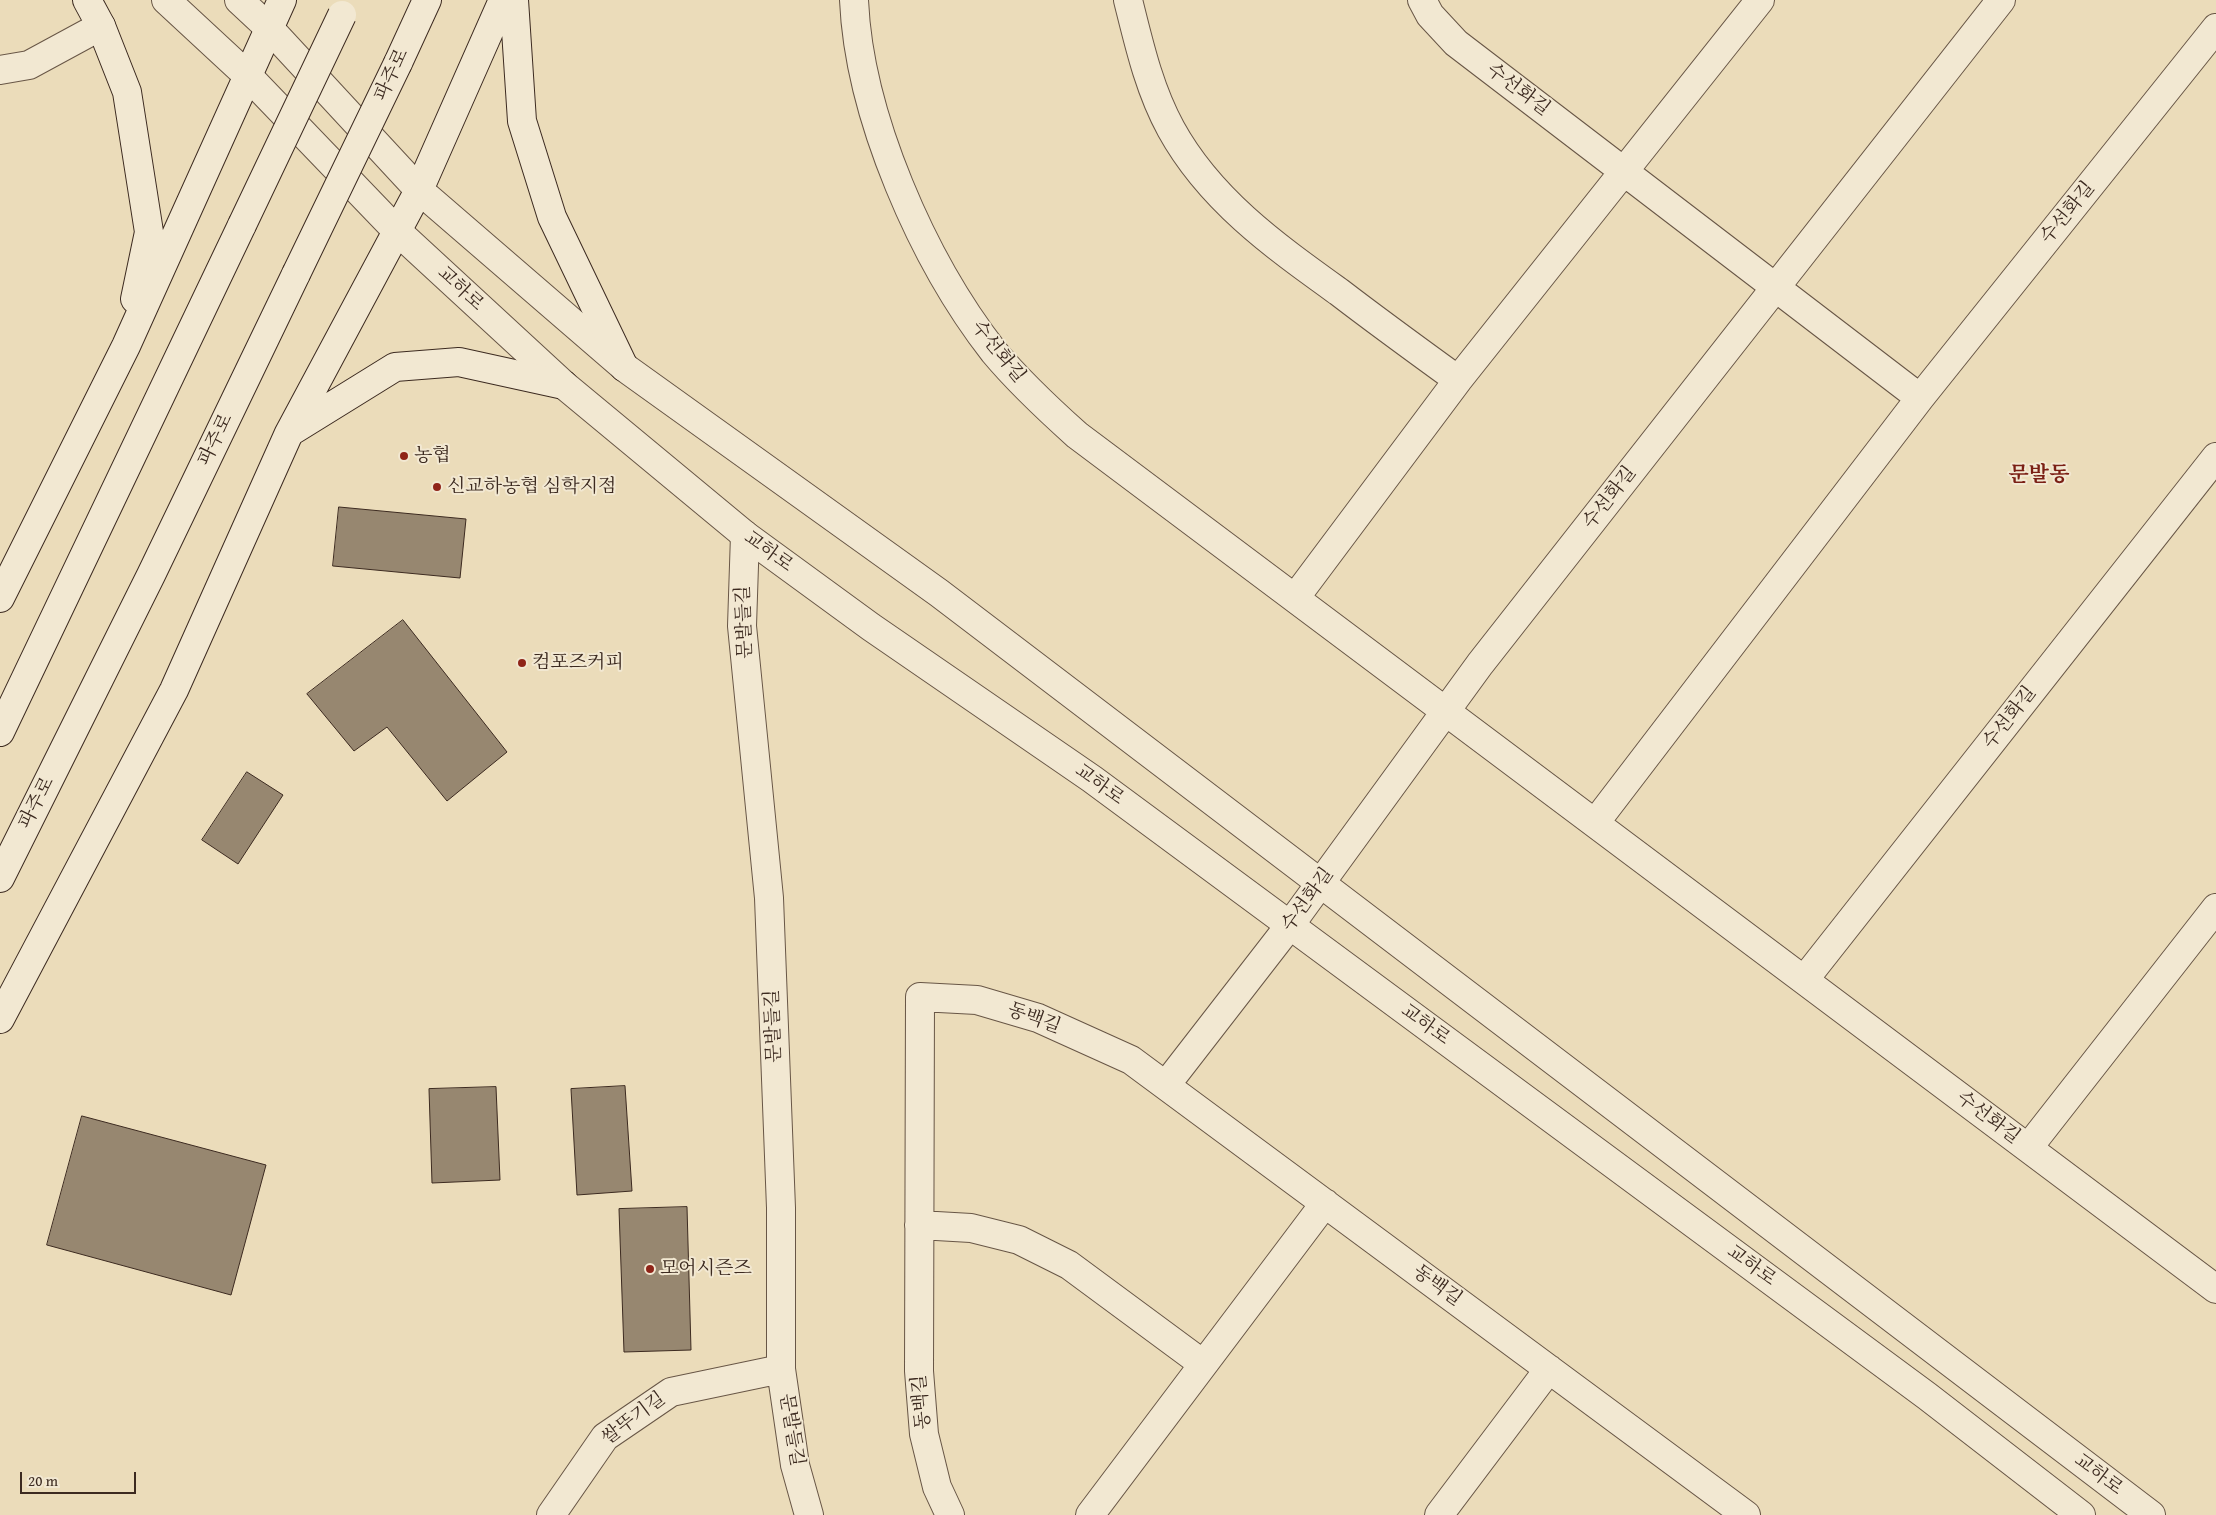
<!DOCTYPE html>
<html>
<head>
<meta charset="utf-8">
<style>
	body { margin:0 }
	#map { position:relative; width:2216px; height:1515px; overflow:hidden; background:#ebdcba; font-family:"Gentium Book Plus",serif }
	canvas { display:block }
	.scale { position:absolute; left:20px; top:1472px; width:116px; height:22px; box-sizing:border-box; border:2px solid #3c2a20; border-top:0; padding-left:6px; font-size:15px; line-height:18px; white-space:nowrap; color:#3c2a20; -webkit-text-stroke:4px #f2e8d2; paint-order:stroke }
</style>
</head>
<body>
<div id="map">
<canvas width="2216" height="1515"></canvas>
<div class="scale">20 m</div>
</div>
<script>
const ctx = document.querySelector('canvas').getContext('2d');
ctx.lineJoin = 'round';
function fill(path, color) {
  ctx.fillStyle = color;
  ctx.fill(path, 'evenodd');
}
function stroke(path, color, width, dash) {
  ctx.strokeStyle = color;
  ctx.lineWidth = width;
  ctx.lineCap = dash ? 'butt' : 'round';
  ctx.setLineDash(dash || []);
  ctx.stroke(path);
}
function label(font, color, halo, rows, align = 'center') {
  ctx.font = font + ' "Gentium Book Plus","Noto Serif KR",serif';
  ctx.lineWidth = 4;
  ctx.setLineDash([]);
  ctx.textBaseline = 'middle';
  ctx.strokeStyle = halo;
  ctx.fillStyle = color;
  for (const [text, x, y, turn = 0] of rows) {
    ctx.save();
    ctx.translate(x, y);
    ctx.rotate((+turn || 0) * Math.PI / 180);
    ctx.textAlign = isNaN(turn) ? turn : align;
    if (halo) ctx.strokeText(text, 0, 0);
    ctx.fillText(text, 0, 0);
    ctx.restore();
  }
}
const building = new Path2D(`
	M339,507L466,519L460,578L333,566Z
	M403,620L507,752L447,801L387,727L354,751L307,694Z
	M247,772L283,795L238,864L202,840Z
	M625,1086L632,1191L577,1195L571,1089Z
	M496,1087L500,1180L432,1183L429,1089Z
	M82,1116L266,1165L231,1295L47,1245Z
	M687,1207L691,1350L624,1352L619,1209Z`);
const minor = new Path2D(`
	M854,0C859,116 923,261 994,352C1019,382 1048,409 1077,435L2216,1289
	M1128,0C1139,44 1149,89 1171,129C1210,200 1275,246 1339,292C1378,322 1418,351 1458,380
	M1422,0L1430,15L1456,43L1920,398
	M0,70L29,65L101,26
	M745,535L742,626L769,898L781,1208V1369L795,1465L809,1515
	M1295,598L1458,380L1760,0
	M1595,823L1920,398L2216,28
	M1804,980L2216,457
	M1166,1085L1290,925L1480,664L2001,0
	M2028,1148L2216,908
	M919,1225L971,1228L1019,1240L1069,1265L1203,1364
	M551,1515L605,1437L671,1392L781,1369
	M950,1515L937,1487L924,1434L919,1371L920,997L977,1000L1038,1018L1131,1060L1746,1515
	M1090,1515L1325,1203
	M1439,1515L1549,1369`);
const tertiary = new Path2D(`
	M166,0L248,76L397,231L564,385L745,535L871,627L1092,779L1927,1396L2081,1515
	M239,0L269,28L419,190L624,367L939,593L2151,1515`);
const secondary = new Path2D(`
	M87,0L101,26L127,92L149,232L135,299
	M514,0L522,121L552,217L624,367
	M398,63L427,0
	M290,432L395,367L459,362L564,385
	M0,598L126,346L282,0
	M0,732L242,225
	M0,878L151,575L296,274
	M0,1019L174,690L289,433L419,190L503,0`);
const secondaryBridge = new Path2D(`
	M242,225L342,15
	M296,274L398,63`);
const markers = [
	[404,456,5,"#8f2418"],
	[437,487,5,"#8f2418"],
	[522,663,5,"#8f2418"],
	[650,1269,5,"#8f2418"]
];
const streetNames = [
	["파주로",392,75,-65],
	["수선화길",1518,90,37],
	["수선화길",2068,213,-51],
	["교하로",460,289,43],
	["수선화길",998,352,51],
	["파주로",216,440,-64],
	["수선화길",1610,498,-52],
	["교하로",768,552,36],
	["문발들길",745,622,-92],
	["수선화길",2010,718,-52],
	["교하로",1099,785,36],
	["파주로",37,803,-63],
	["수선화길",1308,900,-54],
	["동백길",1034,1019,20],
	["교하로",1425,1025,36],
	["문발들길",774,1026,-92],
	["수선화길",1988,1118,37],
	["교하로",1751,1266,36],
	["동백길",1437,1286,36],
	["동백길",922,1402,-95],
	["쌀뚜기길",634,1419,-37],
	["문발들길",791,1430,81],
	["교하로",2098,1475,37]
];
const poiNames = [
	["농협",414,456],
	["신교하농협 심학지점",447,487],
	["컴포즈커피",532,663],
	["모어시즌즈",660,1269]
];
const quarterNames = [
	["문발동",2039,476]
];
fill(building, '#978770');
stroke(building, '#3c2a20', 1);
stroke(minor, '#685646', 30);
stroke(tertiary, '#685646', 30);
stroke(secondary, '#3c2a20', 30);
stroke(minor, '#f2e8d2', 28);
stroke(tertiary, '#f2e8d2', 28);
stroke(secondary, '#f2e8d2', 28);
stroke(secondaryBridge, '#3c2a20', 30, []);
stroke(secondaryBridge, '#f2e8d2', 28);
for (const [x, y, r, color] of markers) {
  const dot = new Path2D();
  dot.arc(x, y, r, 0, 2 * Math.PI);
  ctx.fillStyle = color;
  ctx.fill(dot);
  stroke(dot, '#f2e8d2', 2);
}
label('19px', '#3c2a20', '#f2e8d2', streetNames);
label('19px', '#3c2a20', '#f2e8d2', poiNames, 'left');
label('bold 21px', '#7a1f14', '#f2e8d2', quarterNames);
</script>
</body>
</html>
